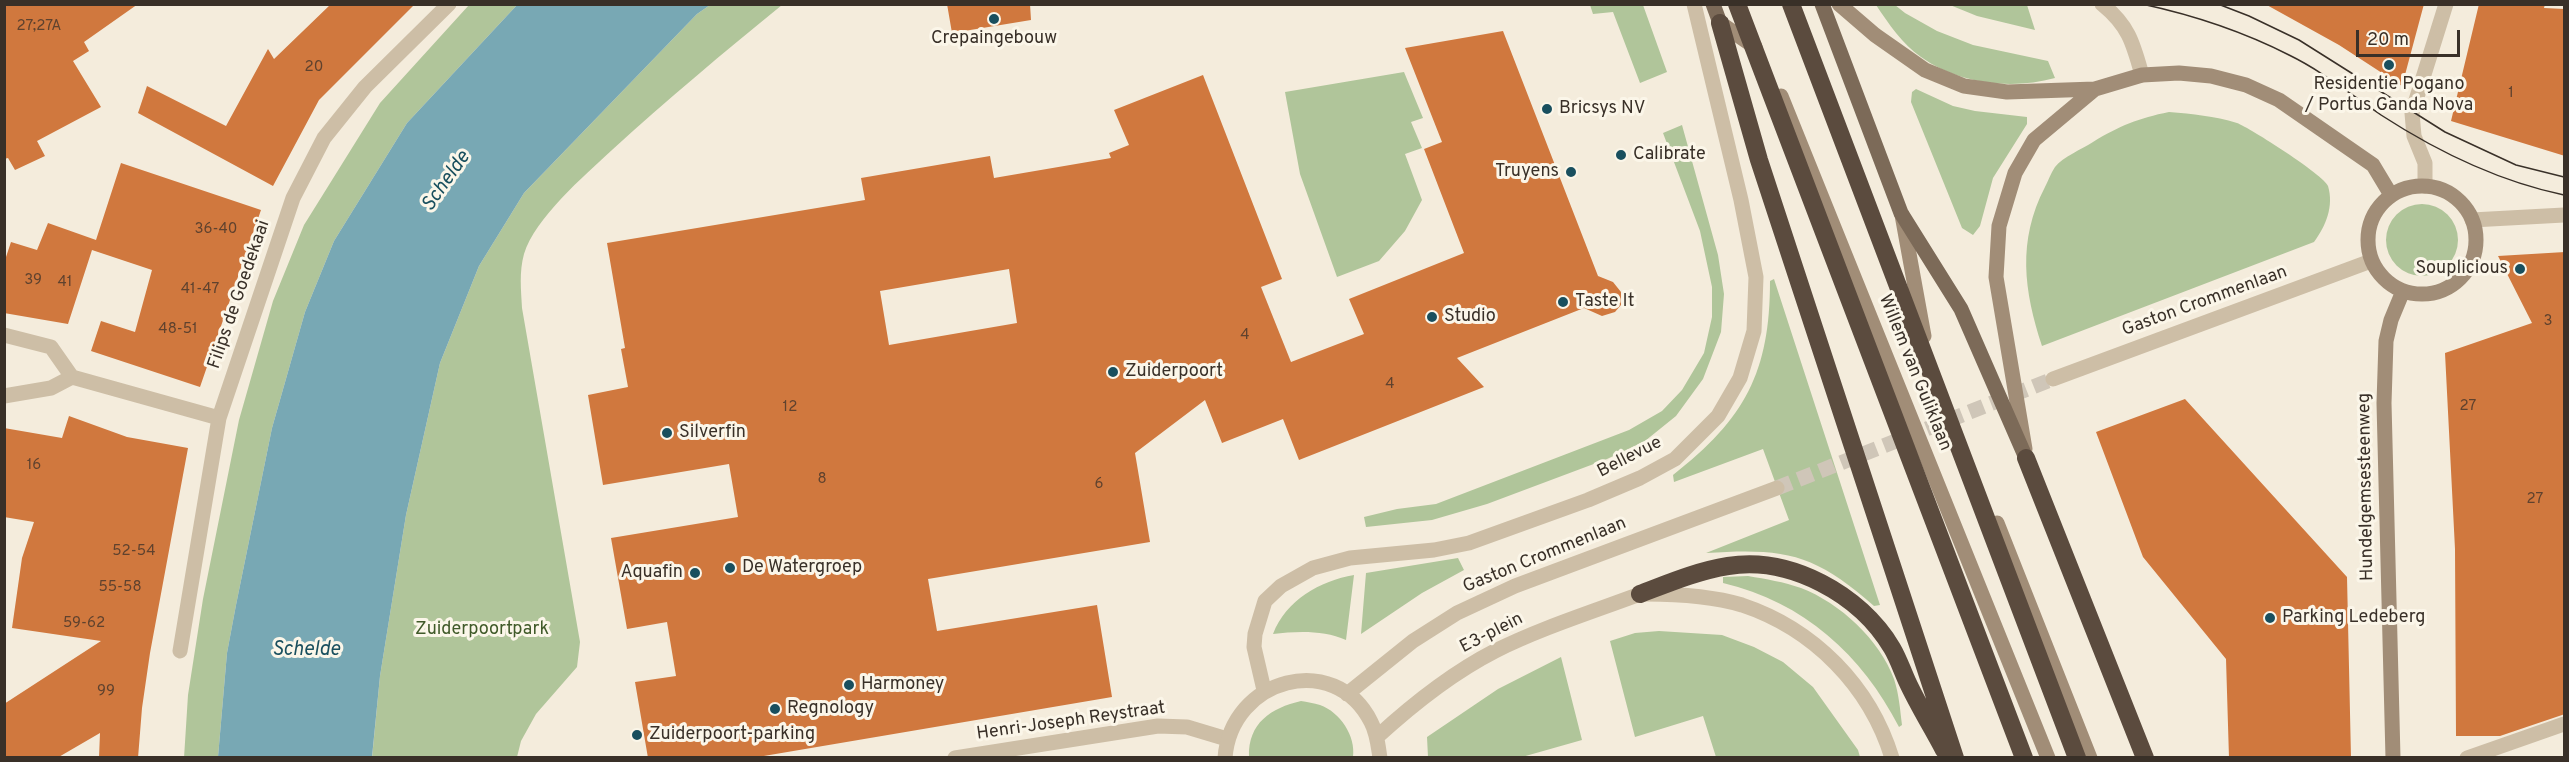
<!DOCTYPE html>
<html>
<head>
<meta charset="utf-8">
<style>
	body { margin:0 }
	#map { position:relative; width:2569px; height:762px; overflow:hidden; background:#f4ecdc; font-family:Overpass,sans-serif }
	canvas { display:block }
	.frame { position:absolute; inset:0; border:6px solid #393028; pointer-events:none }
	.scale { position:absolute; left:2356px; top:30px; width:104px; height:27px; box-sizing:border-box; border:3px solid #393028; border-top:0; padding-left:8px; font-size:18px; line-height:21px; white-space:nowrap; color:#393028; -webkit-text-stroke:4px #fbf6e9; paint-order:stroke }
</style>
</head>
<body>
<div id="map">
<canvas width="2569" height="762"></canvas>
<div class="frame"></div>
<div class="scale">20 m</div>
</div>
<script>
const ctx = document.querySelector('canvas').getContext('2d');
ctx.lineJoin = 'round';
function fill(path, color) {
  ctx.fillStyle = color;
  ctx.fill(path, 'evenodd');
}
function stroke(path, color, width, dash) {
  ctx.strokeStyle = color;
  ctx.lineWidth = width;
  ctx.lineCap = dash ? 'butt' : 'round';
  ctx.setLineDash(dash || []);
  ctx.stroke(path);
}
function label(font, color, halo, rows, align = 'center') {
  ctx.font = font + ' Overpass,sans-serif';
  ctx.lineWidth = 6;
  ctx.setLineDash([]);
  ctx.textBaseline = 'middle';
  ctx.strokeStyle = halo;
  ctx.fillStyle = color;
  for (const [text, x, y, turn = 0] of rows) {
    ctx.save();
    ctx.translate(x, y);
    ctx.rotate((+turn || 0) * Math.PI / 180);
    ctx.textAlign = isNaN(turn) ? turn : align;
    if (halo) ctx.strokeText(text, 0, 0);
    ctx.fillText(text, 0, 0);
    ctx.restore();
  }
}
const green = new Path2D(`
	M469,5H517L407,123L334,241L305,312L272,428L236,605L227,653L218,757L184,758L188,695L203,599L239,420L273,301L304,225L380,103Z
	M710,5H782C724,52 667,100 612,150C584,176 535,218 524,254C519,272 521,290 522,308L580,642L577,667L536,714L521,741L517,757L372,758L380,676L406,515L440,363L479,266L524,193L697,14Z
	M1590,5H1643L1667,72L1640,83L1613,12L1593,14Z
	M1876,5H1895L1905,13L1937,31L1973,45L2048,61L2055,78C2011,90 1959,84 1921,57C1902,44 1889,24 1876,5Z
	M1950,5H2027L2035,30L1977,16Z
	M1404,72L1423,118L1411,122L1422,148L1405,154L1422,200L1405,231L1379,261L1337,277L1300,174L1285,92Z
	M1916,89L1953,106L1975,111L2027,117V124L1993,178L1980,226L1973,235L1962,228L1911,102L1912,92Z
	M2169,112C2193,114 2214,116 2237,123C2250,128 2324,175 2328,186C2334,206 2326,226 2314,242L2042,346C2024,291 2017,241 2045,187C2048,181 2051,173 2055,167C2063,157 2082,149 2093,142C2119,126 2139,118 2169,112Z
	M1682,125L1718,255L1724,294L1721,332L1703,379L1676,416L1645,441L1607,459L1487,504L1432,520L1366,527L1364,517L1397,509L1436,504L1629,430L1662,411L1682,390L1704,353L1712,317V287L1700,231L1663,133Z
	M2386 240a36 36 0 1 1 72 0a36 36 0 1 1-72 0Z
	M1774,279L1880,605L1874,606C1814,553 1785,548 1706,553L1789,520L1763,449L1674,482L1673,475C1745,419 1770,372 1770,281Z
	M1458,558L1464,570L1422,593L1361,634L1366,573Z
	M1354,575L1346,640C1324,630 1297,631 1273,634C1286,600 1320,581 1354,575Z
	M1748,576C1766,579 1784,582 1801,588C1840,603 1880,640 1894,679C1899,694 1900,709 1902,725L1899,727C1862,655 1804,602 1723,583V577Z
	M1659,631L1722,635L1754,647L1783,662L1813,687L1858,750L1860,757H1716L1703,716L1635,737L1610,641L1635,633Z
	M1561,657L1582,740L1522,757H1428L1427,737L1498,689Z
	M1301,701C1307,702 1314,703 1320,705C1340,712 1356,736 1353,757H1249C1248,723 1271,708 1301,701Z`);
const water = new Path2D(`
	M517,5H710L697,14L524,193L479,266L440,363L406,515L380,676L372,757H218L227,653L236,605L272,428L305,312L334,241L407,123Z`);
const building = new Path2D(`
	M4,4H138L84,42L89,51L73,61L101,107L37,141L45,156L15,170L8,158L4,159Z
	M331,4H415L319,100L273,186L138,113L147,86L226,126L268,49L274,59Z
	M947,4H1030L1031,20L952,33Z
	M2265,4H2424L2402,86L2339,45Z
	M2479,4H2545L2544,8L2565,9V156L2451,121Z
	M1503,31L1598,276L1613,282L1621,292V305L1615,312L1602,316L1584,308L1457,358L1484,387L1299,460L1283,419L1222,443L1205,400L1135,453L1150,542L928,579L937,631L1097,605L1112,697L752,758H648L635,682L676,676L667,622L627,629L611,538L738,517L729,464L603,485L588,395L628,387L621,349L625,348L607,243L865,200L861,178L990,156L994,178L1111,158L1109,153L1129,145L1114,110L1203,75L1282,279L1261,287L1291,362L1364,334L1349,299L1464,253L1424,149L1442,142L1405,48ZM1009,269L1017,323L889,345L880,291Z
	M121,163L261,210L200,387L91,351L101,321L135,332L152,270L92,250L68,324L4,313V263L11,242L37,250L48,223L96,240Z
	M2565,252V714L2500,736H2456L2455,549L2445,353L2532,323L2498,256Z
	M2185,399L2347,577L2351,758H2229L2226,659L2143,557L2096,432Z
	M69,416L127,437L188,448L150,653L142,708L138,758H99L100,733L57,758H4V704L101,641L12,628L22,558L34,522L4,517V428L62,438Z`);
const tertiaryTunnel = new Path2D(`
	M1777,488L2053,379`);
const minor = new Path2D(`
	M2102,4C2129,26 2133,43 2142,75
	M2425,186V163L2414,136L2412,113L2446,4
	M4,335L51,347L72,377L219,418
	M4,396L51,388L72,377
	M1646,594C1678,594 1712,596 1742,605C1814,629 1870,686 1892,758
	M180,651L219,418L293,198L324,138L365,87L449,4
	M955,758L1158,726L1187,727L1227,739
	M2467,758L2564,724`);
const tertiary = new Path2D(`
	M2472,220L2564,215
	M2053,379L2371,261
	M1264,690L1254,647L1255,634L1265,601L1281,586L1313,568L1350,558L1434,550L1469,543L1588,500L1640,478L1675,459L1718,416L1740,378L1754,331L1756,277L1741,200L1694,4
	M1347,694L1413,641L1457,613L1515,586L1777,488
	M1377,737C1413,704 1452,673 1495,651C1541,628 1592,612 1640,594
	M1225,758C1231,678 1335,650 1371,722C1377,733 1378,745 1380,758`);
const secondary = new Path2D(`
	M1839,4L1875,35L1925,70L1964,86L2007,92L2095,89L2142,75L2179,73L2211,76L2246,85L2279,100L2373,165L2391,195
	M1720,23L1755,47
	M1781,96L2048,758
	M2368 240a54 54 0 1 1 108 0a54 54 0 1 1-108 0Z
	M1902,215L1924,336
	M2025,449L1996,277L1999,226L2015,173L2034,140L2095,89
	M1997,523L2090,758
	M2393,758L2384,403L2386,341L2391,320L2403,291`);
const primary = new Path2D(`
	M1713,4L1720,23
	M1822,4L1901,213L1961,309L2026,458`);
const motorway = new Path2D(`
	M1720,23L1759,160L1955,758
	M2026,458L2145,758
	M1640,594C1669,583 1697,571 1728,566C1790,556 1860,594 1892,648C1898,658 1902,670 1907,681C1918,705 1932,727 1944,750`);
const tram = new Path2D(`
	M2142,4C2193,15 2242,31 2289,55C2322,71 2350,94 2381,115C2438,152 2497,181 2564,195
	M2218,4L2249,16L2299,40L2445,132L2516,165L2564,177`);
const motorwayBridge = new Path2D(`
	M1737,4L2024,758
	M1791,4L2077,758`);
const markers = [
	[994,19,6,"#194f5e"],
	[2389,65,6,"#194f5e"],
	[1547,109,6,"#194f5e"],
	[1621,155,6,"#194f5e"],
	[1571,172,6,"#194f5e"],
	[2520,269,6,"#194f5e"],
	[1563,302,6,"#194f5e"],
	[1432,317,6,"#194f5e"],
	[1113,372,6,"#194f5e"],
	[667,433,6,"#194f5e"],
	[730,568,6,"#194f5e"],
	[695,573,6,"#194f5e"],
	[2270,618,6,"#194f5e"],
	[849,685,6,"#194f5e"],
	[775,709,6,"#194f5e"],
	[637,735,6,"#194f5e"]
];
const numberNames = [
	["27;27A",39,27],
	["20",314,68],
	["1",2511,94],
	["36-40",216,230],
	["39",33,281],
	["41",65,283],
	["41-47",200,290],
	["3",2548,322],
	["48-51",178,330],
	["4",1245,336],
	["4",1390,385],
	["27",2468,407],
	["12",790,408],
	["16",34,466],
	["8",822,480],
	["6",1099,485],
	["27",2535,500],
	["52-54",134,552],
	["55-58",120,588],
	["59-62",84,624],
	["99",106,692]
];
const poiNames = [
	["Crepaingebouw",994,39,"center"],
	["Residentie Pogano",2389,85,"center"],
	["/ Portus Ganda Nova",2389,106,"center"],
	["Bricsys NV",1559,109],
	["Calibrate",1633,155],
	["Truyens",1559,172,"right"],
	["Souplicious",2508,269,"right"],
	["Taste It",1575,302],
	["Studio",1444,317],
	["Zuiderpoort",1125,372],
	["Silverfin",679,433],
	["De Watergroep",742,568],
	["Aquafin",683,573,"right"],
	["Parking Ledeberg",2282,618],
	["Harmoney",861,685],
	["Regnology",787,709],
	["Zuiderpoort-parking",649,735]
];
const streetNames = [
	["Filips de Goedekaai",240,295,-71],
	["Gaston Crommenlaan",2205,302,-20],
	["Willem van Guliklaan",1914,373,68],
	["Bellevue",1630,458,-27],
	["Hundelgemsesteenweg",2367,487,-91],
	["Gaston Crommenlaan",1545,556,-22],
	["E3-plein",1492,634,-27],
	["Henri-Joseph Reystraat",1071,722,-8]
];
const parkNames = [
	["Zuiderpoortpark",482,630]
];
const waterNames = [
	["Schelde",447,182,-55],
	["Schelde",306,651]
];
fill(green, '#b0c59a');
fill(water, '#78a8b4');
fill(building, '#d0783e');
stroke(tertiaryTunnel, '#cfc6b8', 15, [15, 8]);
stroke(minor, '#cdbea6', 15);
stroke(tertiary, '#cdbea6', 15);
stroke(secondary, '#a18d77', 15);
stroke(primary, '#7c6a58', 15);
stroke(motorway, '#5b4b3e', 18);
stroke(tram, '#393028', 1.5);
stroke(motorwayBridge, '#5b4b3e', 18);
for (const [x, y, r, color] of markers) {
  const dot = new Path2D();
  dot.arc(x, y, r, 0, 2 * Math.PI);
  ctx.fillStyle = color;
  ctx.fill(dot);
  stroke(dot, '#fbf6e9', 2);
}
label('15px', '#5f422e', null, numberNames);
label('18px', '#393028', '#fbf6e9', poiNames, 'left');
label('18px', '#393028', '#fbf6e9', streetNames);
label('18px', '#405a29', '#fbf6e9', parkNames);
label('italic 20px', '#194f5e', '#fbf6e9', waterNames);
</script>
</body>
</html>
